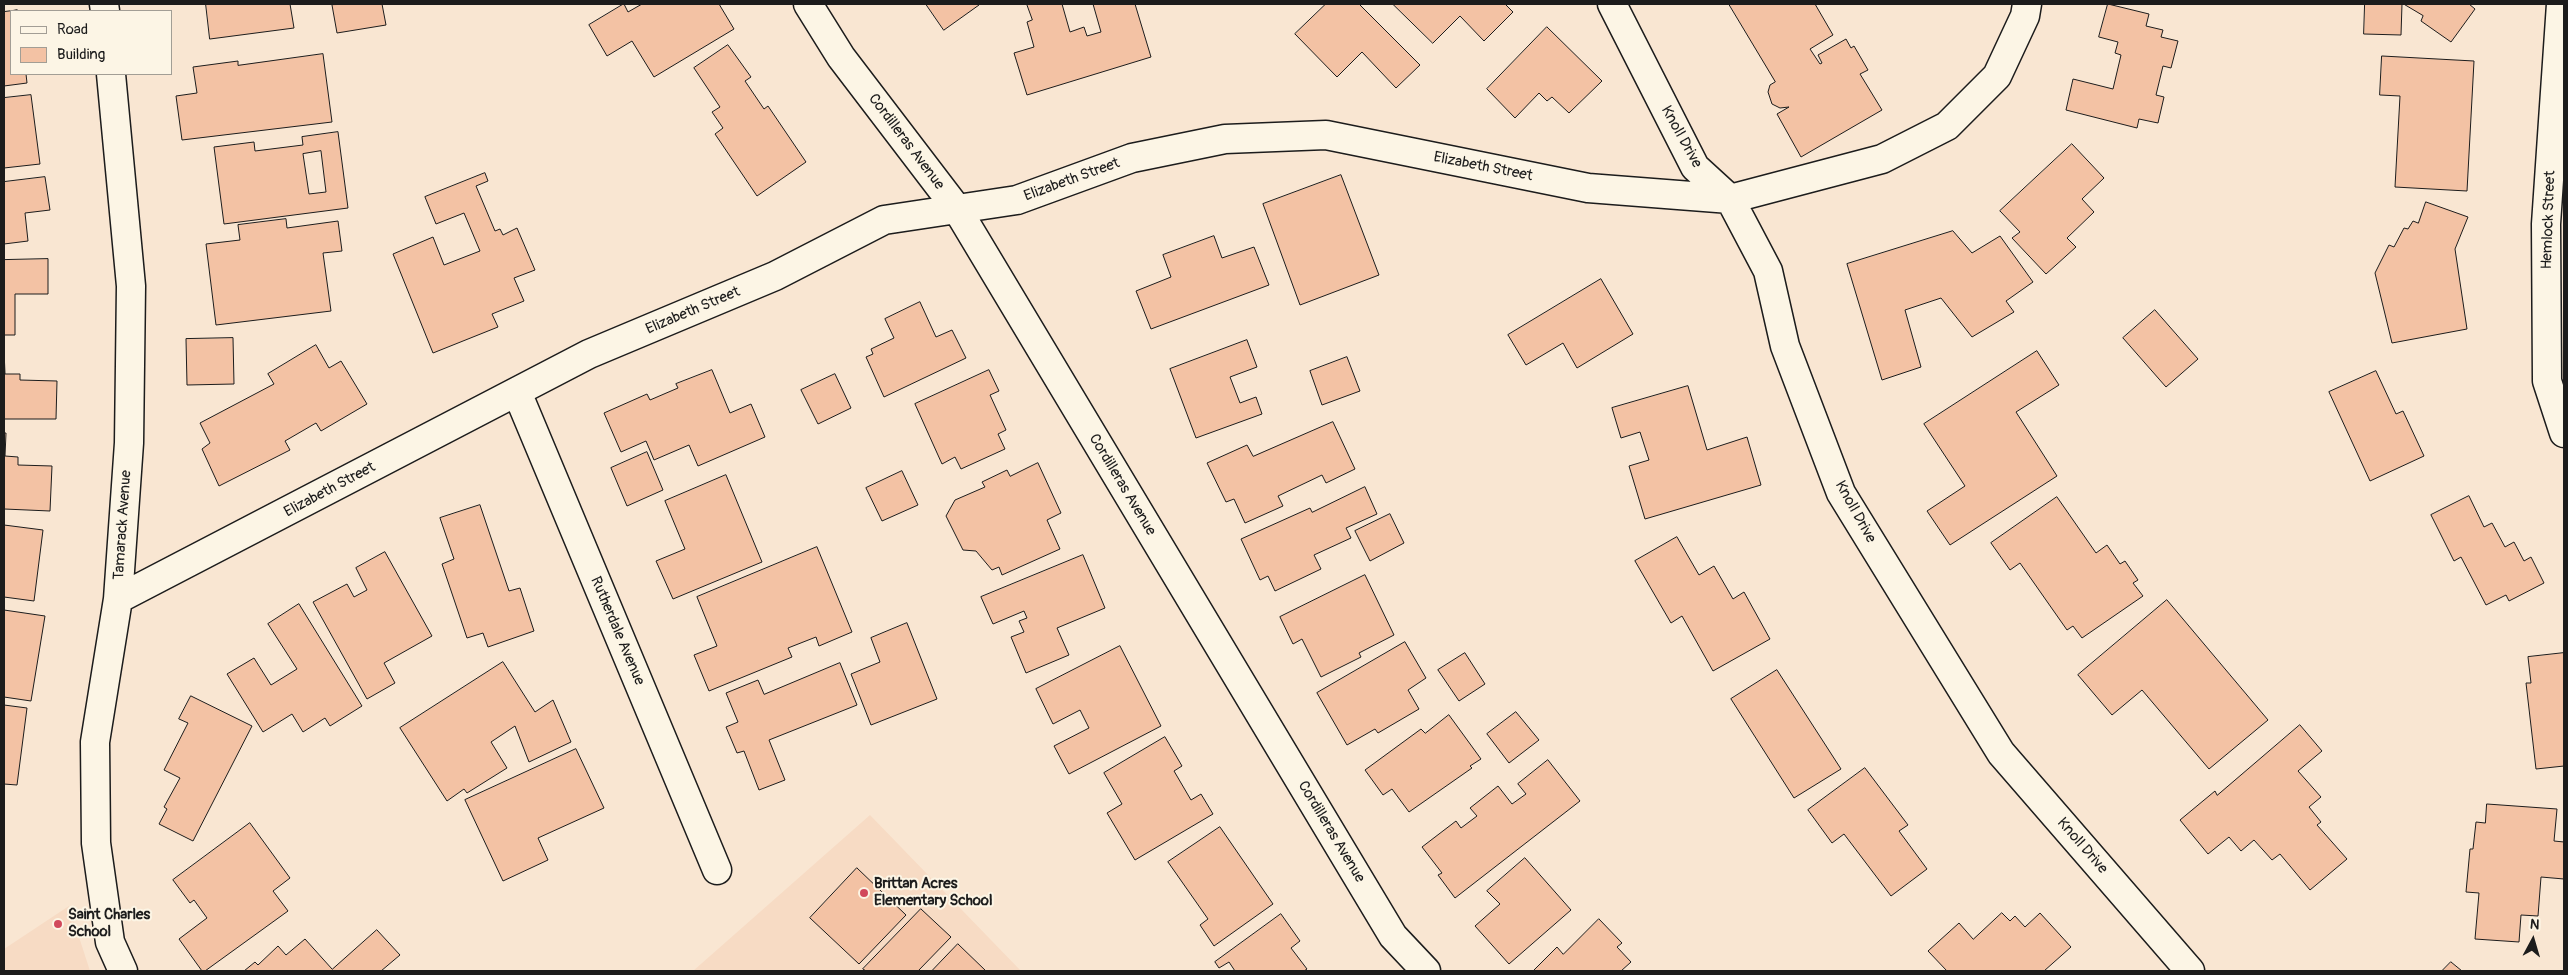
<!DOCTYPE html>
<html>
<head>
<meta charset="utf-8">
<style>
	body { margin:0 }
	#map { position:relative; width:2568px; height:975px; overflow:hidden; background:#f9e6d2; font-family:Pangolin,sans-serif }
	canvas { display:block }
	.frame { position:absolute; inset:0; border:5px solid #1c1c1c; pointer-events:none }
	.legend { position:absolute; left:10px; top:10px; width:162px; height:65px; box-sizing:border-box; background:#fcf5e5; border:1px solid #a29e95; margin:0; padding:6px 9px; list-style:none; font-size:15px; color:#1c1c1c }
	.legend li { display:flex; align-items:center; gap:10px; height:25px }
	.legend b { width:25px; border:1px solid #a29e95 }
	.north { position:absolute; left:2508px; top:915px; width:50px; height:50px; -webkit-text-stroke:4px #fcf5e5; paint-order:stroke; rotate:6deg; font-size:14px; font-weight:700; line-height:20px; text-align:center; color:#1c1c1c }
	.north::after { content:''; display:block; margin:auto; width:18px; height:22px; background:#1c1c1c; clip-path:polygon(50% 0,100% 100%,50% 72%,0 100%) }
</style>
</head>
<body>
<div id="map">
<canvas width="2568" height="975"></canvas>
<div class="frame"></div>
<ul class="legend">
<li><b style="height:6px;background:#fcf5e5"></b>Road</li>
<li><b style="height:14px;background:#f3c2a4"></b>Building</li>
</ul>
<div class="north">N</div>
</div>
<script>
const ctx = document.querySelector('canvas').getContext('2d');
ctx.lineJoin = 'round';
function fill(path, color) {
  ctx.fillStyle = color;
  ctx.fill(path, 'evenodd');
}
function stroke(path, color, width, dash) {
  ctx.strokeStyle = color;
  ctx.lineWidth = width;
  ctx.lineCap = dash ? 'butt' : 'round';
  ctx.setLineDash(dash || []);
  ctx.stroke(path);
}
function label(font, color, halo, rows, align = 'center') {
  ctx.font = font + ' Pangolin,sans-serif';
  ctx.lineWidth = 4;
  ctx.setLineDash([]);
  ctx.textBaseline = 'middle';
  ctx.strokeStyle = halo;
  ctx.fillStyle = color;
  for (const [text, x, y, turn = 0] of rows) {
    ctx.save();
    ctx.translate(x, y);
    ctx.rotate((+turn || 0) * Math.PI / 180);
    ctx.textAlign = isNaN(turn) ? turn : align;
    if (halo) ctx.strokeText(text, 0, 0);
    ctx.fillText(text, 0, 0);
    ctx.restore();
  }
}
const built = new Path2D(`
	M870,815L1021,971H693Z
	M69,906L90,971H4V949Z`);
const building = new Path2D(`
	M206,4H290L294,28L210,39Z
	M382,4L386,25L337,33L332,5Z
	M624,4L628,12L642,4H719L734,29L654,77L632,41L607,56L589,25Z
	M926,4H979V5L944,30Z
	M1027,4H1062L1070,32L1084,27L1087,36L1101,32L1093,4H1135L1151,57L1027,95L1014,53L1034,47L1027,22L1032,20Z
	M1326,4H1359L1420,65L1396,88L1362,52L1337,77L1295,34Z
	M1393,4H1505L1513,12L1484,41L1460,16L1433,43Z
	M1729,4H1815L1833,35L1810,49L1820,64L1822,63L1818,55L1846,39L1851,48L1854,46L1868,70L1860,74L1882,110L1801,157L1777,114L1789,107L1780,108L1772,104L1768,92L1770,85L1775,82Z
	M2108,4L2149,14L2146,26L2163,30L2161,37L2178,41L2171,68L2163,66L2156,95L2164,97L2158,123L2139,119L2137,128L2066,110L2073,79L2113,89L2121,55L2115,53L2118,42L2099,37Z
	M2365,4H2402L2401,35L2364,34Z
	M2404,4H2469L2475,9L2451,42L2421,21L2423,16Z
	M17,10L11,11V74H26L27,83L4,86V12Z
	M1547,27L1602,81L1569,113L1552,97L1547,101L1539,93L1515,118L1487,89Z
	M728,45L751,77L745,81L764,109L768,106L806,162L757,196L715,134L723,128L712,112L720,107L694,68Z
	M323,54L332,122L182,140L176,96L197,93L193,67L238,61V65Z
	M2382,56L2474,61L2467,191L2395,187L2400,96L2380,95Z
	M31,95L40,164L4,168V98Z
	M338,132L348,208L224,224L214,147L254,142L255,151L303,145L302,137ZM321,151L326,192L309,194L303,154Z
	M2072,144L2104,178L2082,199L2094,212L2067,238L2076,247L2046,274L2012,238L2020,232L2000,211Z
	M485,173L488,181L476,186L495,231L500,229L503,235L517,228L535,270L514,278L524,301L492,314L498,327L433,353L393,254L433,237L444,265L480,251L464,213L436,224L425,197Z
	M1341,175L1379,275L1300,305L1263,204Z
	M45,177L50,210L25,213L28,241L4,244V182Z
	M2426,202L2468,217L2455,249L2467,329L2392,343L2375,273L2389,245L2394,247L2404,228L2408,229L2413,221L2418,223Z
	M286,219L287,228L338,221L342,251L323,253L331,311L216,325L206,244L240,240L238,225Z
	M1953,231L1972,253L2000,236L2033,282L2006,301L2014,312L1972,337L1941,298L1905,310L1921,367L1882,380L1847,264Z
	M1214,236L1222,258L1254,247L1269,285L1151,329L1136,291L1171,277L1163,255Z
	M48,259V294H15V335H4V260Z
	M1601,279L1633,334L1577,368L1563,343L1526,365L1508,335Z
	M920,302L936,337L952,330L966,358L884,397L866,357L873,354L871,349L894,338L885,319Z
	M2155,310L2198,359L2166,387L2123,338Z
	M233,338L234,384L187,385L186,339Z
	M1247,340L1257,367L1230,377L1240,403L1256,397L1262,414L1196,438L1170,369Z
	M316,345L329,368L341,361L367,404L321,431L316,423L285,441L290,450L219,486L202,449L210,443L200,423L274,384L268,374Z
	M4,350L5,374H20V380L57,381L56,419H4Z
	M2037,351L2059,385L2016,412L2057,476L1950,545L1927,511L1965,486L1924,424Z
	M1347,357L1360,391L1322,405L1310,371Z
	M712,370L730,413L751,404L765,437L698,466L689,445L654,460L646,441L621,452L604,413L647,394L650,400L678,388L676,384Z
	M989,370L999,391L990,395L1006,430L998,434L1005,449L961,469L955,457L942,464L915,404Z
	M2376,371L2396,414L2403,411L2424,456L2370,481L2329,392Z
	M835,374L851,408L818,424L801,390Z
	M1688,386L1707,450L1747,437L1761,485L1645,519L1629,466L1649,460L1640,432L1621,438L1612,408Z
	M1333,422L1355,469L1326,483L1322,475L1278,496L1283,506L1245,523L1234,499L1226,502L1207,463L1247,445L1253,456Z
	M4,433H6L5,456L18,457V465L52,466L50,511L4,509Z
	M647,452L663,490L627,506L611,468Z
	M1038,463L1061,513L1047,520L1060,549L1002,575L999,567L992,570L976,551L963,550L946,516L955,500L985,487L982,482L1007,470L1010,476Z
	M902,471L918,505L882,521L866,488Z
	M726,475L762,562L673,599L656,561L685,549L665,501Z
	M1365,487L1377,514L1346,528L1351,538L1314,555L1321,569L1275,591L1268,576L1260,580L1241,539L1310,508L1312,512Z
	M2469,496L2484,527L2492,523L2505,547L2514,542L2524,561L2531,557L2544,583L2509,601L2506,595L2486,605L2461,557L2454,561L2431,515Z
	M2057,497L2096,553L2107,545L2120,564L2125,561L2138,580L2133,583L2143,596L2082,638L2073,626L2067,630L2020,563L2010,570L1991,543Z
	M480,505L509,591L520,588L534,631L488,647L483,633L467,638L442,564L454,559L440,518Z
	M1390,514L1404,543L1370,561L1355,531Z
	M4,525L43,530L34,601L4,597Z
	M1677,537L1699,575L1714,566L1733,599L1744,592L1770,639L1713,671L1682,616L1671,623L1635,561Z
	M817,547L852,632L819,646L816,637L788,648L792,657L709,691L694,655L717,646L697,597Z
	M385,552L432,636L384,663L395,683L367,699L313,602L347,584L354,597L367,590L356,568Z
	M1083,555L1105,608L1057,628L1069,655L1026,673L1011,637L1024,632L1019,621L1027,618L1024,611L993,624L981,597Z
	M1365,575L1394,635L1359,653L1361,657L1321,677L1302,639L1293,644L1280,617Z
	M2167,600L2268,720L2209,769L2142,690L2112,715L2078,675Z
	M299,604L362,706L330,726L325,718L303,732L292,714L263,732L227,674L254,658L271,685L297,669L268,624Z
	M4,610L45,616L31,701L4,697Z
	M907,623L937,699L871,725L851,674L880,662L871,638Z
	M1405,642L1426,678L1408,690L1419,709L1378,733L1375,729L1347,745L1317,693Z
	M1120,646L1161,726L1069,774L1054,746L1089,728L1080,710L1053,724L1036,689Z
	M1465,653L1485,684L1459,701L1438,670Z
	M2564,653V766L2536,769L2526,683H2531L2528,657Z
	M503,662L535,712L553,700L571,742L529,762L515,726L491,742L507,768L467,793L464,789L447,801L400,728Z
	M840,663L857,705L769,740L785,780L759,790L744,751L737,753L726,727L738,722L726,693L758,680L764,694Z
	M1777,670L1841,769L1794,798L1731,699Z
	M191,696L252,726L193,841L159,824L167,809L164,807L180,778L164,770L188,723L179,719Z
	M4,705L27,708L17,785L4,784Z
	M1516,712L1539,740L1509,763L1487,734Z
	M1449,715L1481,759L1470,766L1472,768L1409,812L1392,789L1383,795L1365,770L1421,729L1425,733Z
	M2300,725L2322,751L2298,771L2321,797L2309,807L2321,822L2317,825L2347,859L2310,890L2280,854L2272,860L2254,840L2241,851L2229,837L2208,854L2180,820L2215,791L2217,795Z
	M1165,737L1182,766L1174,771L1191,800L1201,794L1213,814L1135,860L1107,813L1122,804L1104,773Z
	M576,749L604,808L538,838L548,860L503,881L465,800Z
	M1548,760L1580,801L1455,898L1438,875L1442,873L1422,847L1456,821L1461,828L1477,816L1470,808L1498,786L1512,804L1526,794L1518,784Z
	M1865,768L1908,825L1899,831L1927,869L1891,896L1844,834L1832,843L1808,810Z
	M2487,804L2557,809L2554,841L2564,842V879L2541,877L2538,916L2521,915L2519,942L2475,939L2479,893L2466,892L2470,849H2473L2476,822L2485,823Z
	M250,823L290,878L273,891L288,911L205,971H202L179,939L207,918L194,900L190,903L173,880Z
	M1220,827L1273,904L1214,946L1200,925L1208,919L1168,862Z
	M1525,858L1571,910L1509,964L1475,926L1500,904L1487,891Z
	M857,868L906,915L859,964L810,918Z
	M921,909L951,937L918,971H866L863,969Z
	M2002,913L2010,921L2015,916L2025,927L2040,913L2071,947L2044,971H1947L1928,951L1959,923L1973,939Z
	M1281,914L1300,941L1291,948L1307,969L1304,971H1235L1229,962L1219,968L1215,962Z
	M1599,919L1622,943L1617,947L1631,962L1621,971H1533L1557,947L1563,954Z
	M377,930L400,955L381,971H244L255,962L258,965L278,946L286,955L305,939L332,969Z
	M958,944L986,971H932Z
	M2451,962L2462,971H2442Z`);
const minor = new Path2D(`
	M104,4L105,11
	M808,4L841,57L957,209L1393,936L1426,971
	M1612,4L1695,167L1730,199L1768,271L1785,346L1841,493L2001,753L2190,971
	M2561,4L2546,224L2547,381L2564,433
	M111,74L131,286L129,443L118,599L95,742L96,843L110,942L123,971
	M517,392L717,870
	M118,599L589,354L775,276L884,220L1017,200L1132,158L1225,139L1326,135L1588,188L1730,199L1882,159L1947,126L1997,76L2025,16L2027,4`);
const markers = [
	[864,893,5,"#d1495b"],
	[58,924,5,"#d1495b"]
];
const streetNames = [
	["Knoll Drive",1681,137,61],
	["Cordilleras Avenue",906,142,53],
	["Elizabeth Street",1483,167,11],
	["Elizabeth Street",1072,180,-20],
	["Hemlock Street",2549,220,-88],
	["Elizabeth Street",693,311,-23],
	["Cordilleras Avenue",1122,485,59],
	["Elizabeth Street",330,490,-28],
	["Knoll Drive",1855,512,61],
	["Tamarack Avenue",123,525,-86],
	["Rutherdale Avenue",617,631,67],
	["Cordilleras Avenue",1331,832,59],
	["Knoll Drive",2082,846,49]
];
const poiNames = [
	["Brittan Acres",874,884],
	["Elementary School",874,901],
	["Saint Charles",68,915],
	["School",68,932]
];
fill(built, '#f7dbc4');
fill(building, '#f3c2a4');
stroke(building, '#1c1c1c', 1);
stroke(minor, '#1c1c1c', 31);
stroke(minor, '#fcf5e5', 28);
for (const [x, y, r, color] of markers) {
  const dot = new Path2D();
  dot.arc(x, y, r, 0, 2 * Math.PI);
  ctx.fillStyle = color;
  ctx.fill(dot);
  stroke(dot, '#fcf5e5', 2);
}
label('15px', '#1c1c1c', '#fcf5e5', streetNames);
label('bold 15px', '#1c1c1c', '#fcf5e5', poiNames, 'left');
</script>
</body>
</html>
